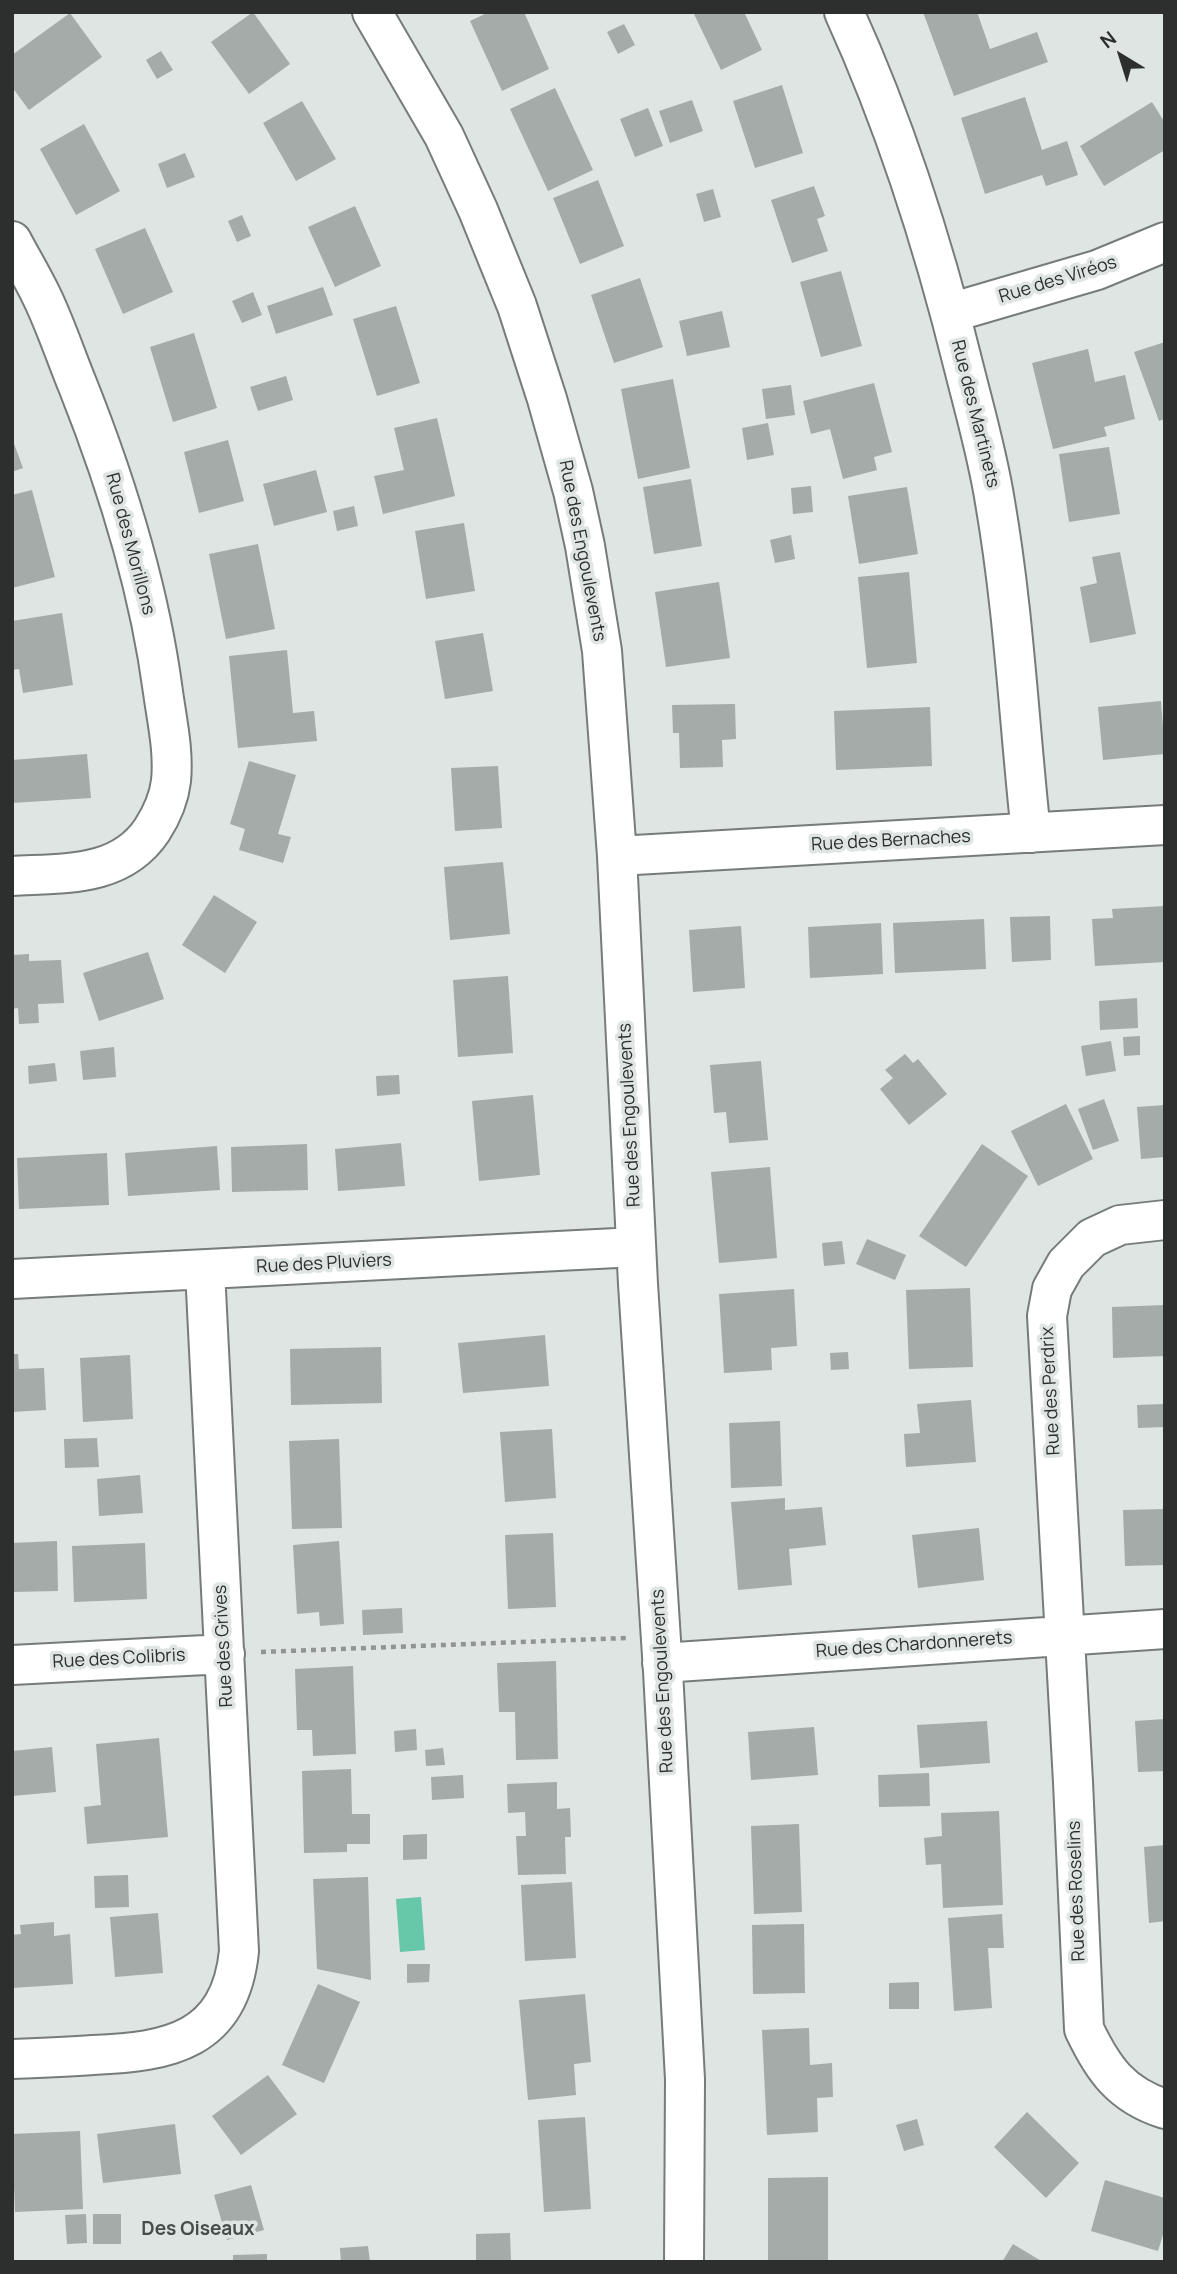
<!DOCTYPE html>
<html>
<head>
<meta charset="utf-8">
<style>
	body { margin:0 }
	#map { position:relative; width:1177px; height:2274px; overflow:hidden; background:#dee5e2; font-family:Manrope,sans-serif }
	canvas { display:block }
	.frame { position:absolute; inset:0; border:14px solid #2c2f2e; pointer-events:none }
	.north { position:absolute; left:1086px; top:21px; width:70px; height:70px; -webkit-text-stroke:5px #dee5e2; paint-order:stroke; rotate:322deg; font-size:19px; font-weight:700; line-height:28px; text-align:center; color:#2c2f2e }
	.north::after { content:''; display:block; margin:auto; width:24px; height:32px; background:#2c2f2e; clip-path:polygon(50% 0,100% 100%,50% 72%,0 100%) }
</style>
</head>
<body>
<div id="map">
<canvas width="1177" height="2274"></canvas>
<div class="frame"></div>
<div class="north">N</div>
</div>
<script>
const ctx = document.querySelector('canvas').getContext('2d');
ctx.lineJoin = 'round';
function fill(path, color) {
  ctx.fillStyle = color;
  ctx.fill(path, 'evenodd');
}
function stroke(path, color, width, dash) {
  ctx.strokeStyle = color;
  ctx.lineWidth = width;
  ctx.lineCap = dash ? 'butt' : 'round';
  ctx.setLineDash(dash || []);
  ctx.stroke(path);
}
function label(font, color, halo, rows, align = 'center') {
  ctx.font = font + ' Manrope,sans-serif';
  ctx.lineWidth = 7;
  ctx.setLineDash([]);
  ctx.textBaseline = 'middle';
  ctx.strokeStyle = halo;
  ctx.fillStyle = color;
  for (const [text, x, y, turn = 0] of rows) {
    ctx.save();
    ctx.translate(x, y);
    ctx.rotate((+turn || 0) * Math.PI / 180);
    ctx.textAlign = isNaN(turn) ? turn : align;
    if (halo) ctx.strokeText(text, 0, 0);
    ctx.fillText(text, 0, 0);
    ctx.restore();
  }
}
const water = new Path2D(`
	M421,1897L425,1950L400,1952L396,1899Z`);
const building = new Path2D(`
	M253,12L290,64L249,94L211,42Z
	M489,12H524L549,69L502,91L470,21Z
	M693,12H744L762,50L721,70Z
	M923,12H977L990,49L1037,32L1048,62L954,96Z
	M70,13L102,57L29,110L12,87V55Z
	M624,24L635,45L618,54L607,32Z
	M161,51L173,70L157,79L146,60Z
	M782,85L803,153L755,168L733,101Z
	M555,88L593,170L548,191L510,109Z
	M1025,97L1042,150L1067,141L1078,175L1046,186L1042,175L985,194L961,118Z
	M692,100L703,131L670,143L659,111Z
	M302,101L336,159L296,181L263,123Z
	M1152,102L1165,123V150L1104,186L1080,146Z
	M648,108L663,146L635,157L620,119Z
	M84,124L120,191L76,215L40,149Z
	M185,153L195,177L167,188L158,164Z
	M598,180L624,246L580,264L553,198Z
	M814,186L825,216L817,219L828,251L792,263L771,200Z
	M713,189L721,217L704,222L696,194Z
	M355,206L381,266L335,287L308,227Z
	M242,215L251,236L237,242L228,221Z
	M145,228L173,292L123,314L95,249Z
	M841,271L862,346L821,357L800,282Z
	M640,278L663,347L614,363L591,295Z
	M323,287L333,315L276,334L267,306Z
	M253,292L262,315L242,323L232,301Z
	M396,306L420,383L377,396L353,319Z
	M722,311L730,347L687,356L679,321Z
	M194,333L217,408L173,422L150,347Z
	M1165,342V419L1159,421L1134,352Z
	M1088,349L1095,382L1125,375L1135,419L1104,427L1107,436L1053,449L1032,363Z
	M286,376L293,400L258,411L250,387Z
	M673,379L690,468L638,479L621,389Z
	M874,383L892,452L874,457L877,470L843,479L830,429L811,434L803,401Z
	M791,385L795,415L766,419L762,389Z
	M437,418L455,496L383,514L374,476L404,470L394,428Z
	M768,423L774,455L747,460L742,428Z
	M12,438L23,468L12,472Z
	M228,440L244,501L199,513L184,452Z
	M1109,447L1120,514L1069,522L1059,454Z
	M316,470L327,512L274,526L263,484Z
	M691,479L702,546L654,554L643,487Z
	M811,486L813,512L793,514L791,488Z
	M907,487L918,554L859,564L848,496Z
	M32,490L55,577L12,588V495Z
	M354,506L358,526L337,531L333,511Z
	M464,523L475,591L426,599L415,531Z
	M791,535L795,559L775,563L770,540Z
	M258,544L275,629L226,639L209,554Z
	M1120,552L1136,634L1090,643L1080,587L1097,583L1092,557Z
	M909,572L917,663L867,668L858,577Z
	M719,582L730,658L666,667L655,592Z
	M62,613L73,685L23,693L19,669L12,670V621Z
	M483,633L493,691L445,699L435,641Z
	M287,650L293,713L314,711L317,741L238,748L229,656Z
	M1161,701L1165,754L1103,760L1098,707Z
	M735,704L736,739L722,740L723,767L680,768L679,733H673L672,705Z
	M930,707L932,766L836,770L834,711Z
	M87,754L91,798L12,803V760Z
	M249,761L296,775L278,834L291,837L283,863L239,850L245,829L230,824Z
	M498,766L502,828L455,831L451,768Z
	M503,862L510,934L450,940L444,867Z
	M214,895L257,922L225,973L182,945Z
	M1165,906V962L1095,966L1092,919L1113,918L1112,909Z
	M1050,916L1051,960L1012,962L1010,917Z
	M984,919L986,969L895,973L893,923Z
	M881,923L883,974L810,978L808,927Z
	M741,926L745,988L693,992L689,930Z
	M148,952L164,999L99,1021L83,973Z
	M29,954V961L61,960L64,1003L38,1004L39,1023L19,1024L18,1008L12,1009V955Z
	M508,976L513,1053L458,1057L453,980Z
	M1137,998L1138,1028L1100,1030L1099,1001Z
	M1140,1036V1055L1124,1056L1123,1037Z
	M1111,1041L1116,1071L1086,1076L1081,1046Z
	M114,1047L116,1077L83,1080L80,1051Z
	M905,1054L913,1063L918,1059L947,1094L909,1125L880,1089L893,1078L885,1070Z
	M761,1061L768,1140L729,1143L726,1112L714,1113L710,1065Z
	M55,1063L57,1081L29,1084L28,1066Z
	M399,1075L400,1094L377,1096L376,1076Z
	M533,1095L540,1175L479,1181L472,1101Z
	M1104,1099L1119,1141L1093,1150L1078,1109Z
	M1066,1104L1093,1159L1038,1186L1011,1131Z
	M1165,1105V1157L1141,1159L1137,1107Z
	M401,1143L405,1186L338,1191L335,1149Z
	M307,1144L308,1190L232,1192L231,1147Z
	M982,1144L1028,1176L966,1267L919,1236Z
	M217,1146L220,1190L128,1196L125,1153Z
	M107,1153L109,1205L19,1209L17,1158Z
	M770,1167L777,1258L719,1263L711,1172Z
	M867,1239L906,1255L895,1280L856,1264Z
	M842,1241L845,1264L824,1266L822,1243Z
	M970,1288L973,1367L909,1369L906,1290Z
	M794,1289L797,1346L771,1348L772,1370L724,1373L719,1294Z
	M1165,1305V1356L1113,1358L1112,1307Z
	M545,1335L549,1386L463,1393L458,1343Z
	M381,1347L382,1403L291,1405L290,1349Z
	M848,1352L849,1369L831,1370L830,1353Z
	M12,1354H18L19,1369L44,1368L46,1410L12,1412Z
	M130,1355L133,1419L83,1422L80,1358Z
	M971,1400L976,1462L906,1467L904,1434L920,1433L917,1404Z
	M1165,1404V1427L1138,1428L1137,1405Z
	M780,1421L782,1486L731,1488L729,1423Z
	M552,1429L556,1498L505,1502L500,1432Z
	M97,1438L99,1467L65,1468L64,1439Z
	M339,1439L342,1528L292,1529L289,1441Z
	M140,1475L143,1513L99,1516L97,1479Z
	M785,1498V1510L822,1507L826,1545L789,1549L792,1585L738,1590L731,1502Z
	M1165,1509V1565L1125,1566L1123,1510Z
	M979,1528L984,1580L918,1588L912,1535Z
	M553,1533L556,1607L508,1609L505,1535Z
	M57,1541L58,1591L12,1592V1543Z
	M339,1541L344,1624L320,1626L319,1612L297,1614L293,1545Z
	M145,1543L147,1599L74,1602L72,1546Z
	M402,1608L403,1633L363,1635L362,1610Z
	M556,1661L558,1759L516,1760L515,1712H499L497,1663Z
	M353,1666L356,1754L313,1756L312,1730H297L295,1669Z
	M1165,1719V1771L1138,1772L1135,1721Z
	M987,1721L990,1763L920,1768L917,1725Z
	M814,1727L818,1775L751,1780L748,1732Z
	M416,1729L417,1750L395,1752L394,1731Z
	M159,1738L168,1837L87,1844L84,1807L101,1805L96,1744Z
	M52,1747L56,1792L12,1796V1751Z
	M443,1748L445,1765L426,1766L425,1750Z
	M351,1769L352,1814H370V1844H347V1852L304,1853L302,1771Z
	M929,1773L930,1806L879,1807L878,1775Z
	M463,1775L464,1798L432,1800L431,1777Z
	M557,1782V1809L570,1808L571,1837H565L566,1874L518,1875L516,1836H526L525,1812L508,1813L507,1784Z
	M999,1811L1003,1905L943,1908L941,1864L926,1865L924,1838L942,1836L941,1813Z
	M799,1824L802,1912L754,1914L751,1826Z
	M427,1834V1859L403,1860V1835Z
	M1165,1845V1921L1149,1923L1144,1847Z
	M128,1875L129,1907L95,1908L94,1876Z
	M368,1877L371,1980L317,1969L313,1879Z
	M572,1882L576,1958L525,1961L521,1885Z
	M158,1913L163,1973L115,1977L110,1917Z
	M1002,1914L1004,1948H988L992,2008L954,2011L948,1918Z
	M54,1922V1936L70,1934L73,1984L12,1988V1935L21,1934L20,1925Z
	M804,1924L805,1993L753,1994L752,1925Z
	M407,1964H430L429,1982L407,1983Z
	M919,1982V2009H889V1983Z
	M318,1984L360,2002L324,2083L282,2065Z
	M585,1994L591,2062L574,2064L576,2095L528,2100L519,2000Z
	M809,2028L810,2065L832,2063L833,2097L817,2098L818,2132L767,2135L762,2030Z
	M268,2075L297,2114L241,2155L212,2116Z
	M1027,2112L1079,2163L1046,2198L994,2147Z
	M585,2117L591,2209L544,2212L538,2120Z
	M917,2119L924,2145L904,2151L896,2125Z
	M175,2124L181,2174L103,2183L97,2134Z
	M80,2131L83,2209L15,2212L12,2134Z
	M828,2177V2262H768V2178Z
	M1105,2180L1165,2198V2228L1158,2251L1091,2231Z
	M251,2185L264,2230L227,2240L214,2195Z
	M86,2214L87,2243L67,2244L65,2215Z
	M93,2214H121V2244H93Z
	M510,2233L511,2262H476V2234Z
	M1013,2244L1043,2262H1002Z
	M368,2246L370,2262H341L340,2248Z
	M267,2254V2262H233V2255Z`);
const path = new Path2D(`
	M261,1652L626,1638`);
const minor = new Path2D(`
	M372,12L444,136L478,210L517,306L547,399L573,491L585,546L602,651L617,856L638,1284L663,1671L685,2079L684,2262
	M844,12C896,126 934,246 964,368C975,412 988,457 995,502C1014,611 1019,723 1031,833
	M12,241C22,260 33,278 42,297C56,326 66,357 78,386C117,484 149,586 163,692C167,721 174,751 171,781C169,798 161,816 152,830C120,878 63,873 12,876
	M950,313L1097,270L1165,242
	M617,856L1165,825
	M1165,1220L1120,1225L1092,1238L1066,1264L1052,1289L1047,1316L1073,1782L1084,2029C1103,2069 1121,2095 1165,2109
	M12,1279L636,1247
	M662,1663L1165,1629
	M12,1665L225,1654
	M12,2059C39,2058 66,2057 93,2055C169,2052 230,2041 239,1951L205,1270`);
const streetNames = [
	["Rue des Viréos",1058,280,-17],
	["Rue des Martinets",975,414,76],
	["Rue des Morillons",130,544,75],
	["Rue des Engoulevents",582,551,79],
	["Rue des Bernaches",891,841,-3],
	["Rue des Engoulevents",630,1115,-93],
	["Rue des Pluviers",324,1264,-3],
	["Rue des Perdrix",1051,1391,-93],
	["Rue des Chardonnerets",914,1645,-4],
	["Rue des Grives",224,1646,-93],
	["Rue des Colibris",119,1659,-3],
	["Rue des Engoulevents",663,1681,-93],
	["Rue des Roselins",1077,1891,-92]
];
const neighbourhoodNames = [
	["Des Oiseaux",198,2230]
];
fill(water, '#67c7a9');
fill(building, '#a4aba8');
stroke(minor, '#757c79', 42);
stroke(path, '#909593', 4.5, [5, 5]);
stroke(minor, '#fff', 38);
label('18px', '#2c2f2e', '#dee5e2', streetNames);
label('bold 19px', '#474d4b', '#dee5e2', neighbourhoodNames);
</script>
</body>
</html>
